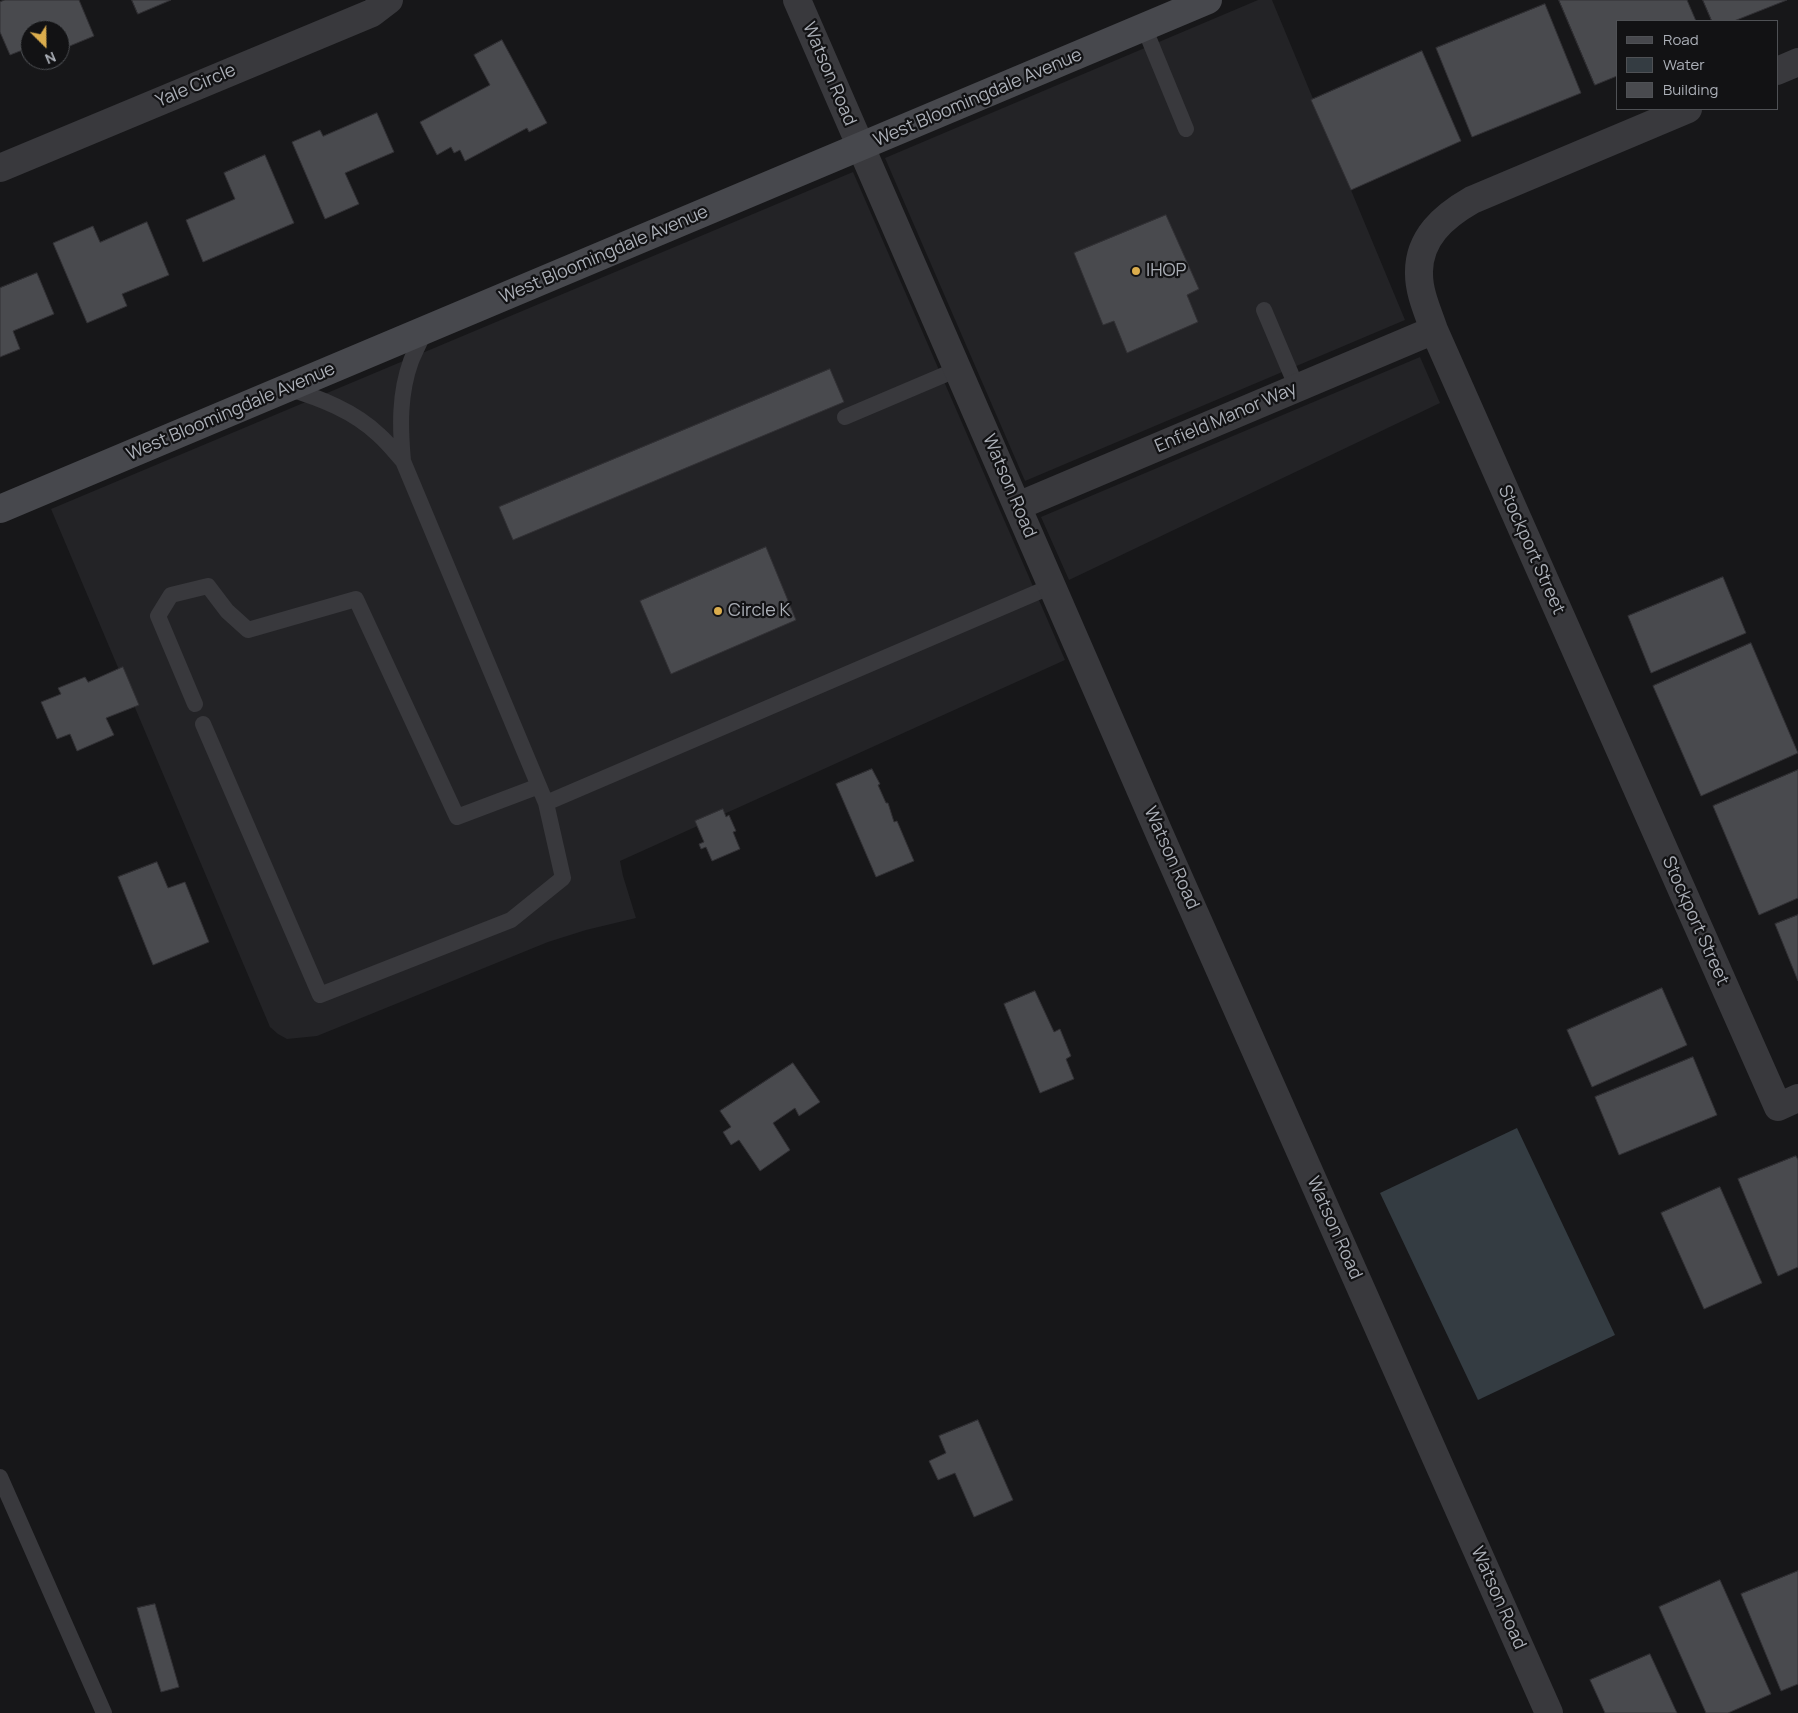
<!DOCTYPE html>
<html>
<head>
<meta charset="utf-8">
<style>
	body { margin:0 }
	#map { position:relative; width:1798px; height:1713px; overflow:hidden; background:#171719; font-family:Manrope,sans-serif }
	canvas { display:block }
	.legend { position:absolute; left:1616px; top:20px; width:162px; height:90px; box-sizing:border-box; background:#121214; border:1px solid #4f5155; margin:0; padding:6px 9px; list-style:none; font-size:15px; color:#abafb7 }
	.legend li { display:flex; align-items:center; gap:10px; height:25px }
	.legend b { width:25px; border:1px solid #4f5155 }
	.north { position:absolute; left:20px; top:20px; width:50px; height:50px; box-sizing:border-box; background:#121214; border:1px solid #4f5155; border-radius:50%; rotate:157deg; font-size:14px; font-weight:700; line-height:20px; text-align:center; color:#abafb7 }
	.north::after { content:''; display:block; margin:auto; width:18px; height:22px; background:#dbad4d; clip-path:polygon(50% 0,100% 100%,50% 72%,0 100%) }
</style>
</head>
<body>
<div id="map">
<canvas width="1798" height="1713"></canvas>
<ul class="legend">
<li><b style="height:6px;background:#47484d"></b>Road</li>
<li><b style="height:14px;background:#343c42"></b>Water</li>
<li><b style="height:14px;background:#494a4e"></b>Building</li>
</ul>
<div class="north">N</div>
</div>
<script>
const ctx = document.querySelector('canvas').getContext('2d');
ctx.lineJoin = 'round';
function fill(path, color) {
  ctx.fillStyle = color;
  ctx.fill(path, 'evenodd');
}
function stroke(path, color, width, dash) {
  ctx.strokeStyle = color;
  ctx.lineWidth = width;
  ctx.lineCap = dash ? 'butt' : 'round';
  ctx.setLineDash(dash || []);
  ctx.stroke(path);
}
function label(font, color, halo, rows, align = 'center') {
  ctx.font = font + ' Manrope,sans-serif';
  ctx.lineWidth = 4.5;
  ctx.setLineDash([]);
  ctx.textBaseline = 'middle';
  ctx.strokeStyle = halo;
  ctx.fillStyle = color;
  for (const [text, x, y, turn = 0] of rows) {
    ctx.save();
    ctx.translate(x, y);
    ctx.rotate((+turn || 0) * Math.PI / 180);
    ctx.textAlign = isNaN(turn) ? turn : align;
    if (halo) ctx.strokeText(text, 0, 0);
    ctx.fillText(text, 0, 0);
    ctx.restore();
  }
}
const built = new Path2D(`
	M1258,0H1272L1405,320L1025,481L885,158Z
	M853,172L1065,660L620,861L623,876L636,918L586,930L548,942L317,1036L287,1039L278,1034L270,1027L51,509Z
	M1420,357L1440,403L1069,580L1041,517Z`);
const water = new Path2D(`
	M1517,1128L1615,1335L1478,1400L1380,1193Z`);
const building = new Path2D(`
	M5,0H79L94,36L60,50V30H30V59L25,49L10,55L0,32V2Z
	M132,0H171L138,14Z
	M1559,0H1687L1696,21H1617V76L1595,85Z
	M1703,0H1787L1734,21H1712Z
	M1545,4L1581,93L1472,137L1436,48Z
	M502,40L547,123L529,132L527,128L465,161L460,150L454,153L451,147L437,155L420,122L490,85L474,55Z
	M1422,51L1461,141L1351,190L1311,100Z
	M377,113L394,152L345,173L359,204L325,219L292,142L320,130L323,136Z
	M265,155L294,223L203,262L186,220L235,199L224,173Z
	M1166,215L1199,289L1187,295L1198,322L1127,353L1114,321L1103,325L1074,253Z
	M147,222L169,275L122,294L127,306L87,323L53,243L93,226L100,242Z
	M37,273L54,314L13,331L20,349L0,357V288Z
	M830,369L844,402L513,540L499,507Z
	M766,547L796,620L671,674L640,601Z
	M1723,577L1746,633L1651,673L1628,616Z
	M1751,643L1798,753L1701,796L1653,686Z
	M123,667L139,705L106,718L114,735L77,751L70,734L57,739L41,702L61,694L58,688L85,677L88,682Z
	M872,769L880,784L878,785L886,803H888L894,822L897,821L914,861L876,877L836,784Z
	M1798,770V898L1759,915L1713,806Z
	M723,809L726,817L729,815L736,831L733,832L740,849L712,861L706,847L701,849L699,844L704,842L695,821Z
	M157,862L168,888L185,882L209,942L153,965L118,877Z
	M1798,915V981L1775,924Z
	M1662,988L1687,1045L1592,1087L1567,1030Z
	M1035,991L1054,1032L1060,1029L1071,1056L1066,1059L1074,1079L1040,1093L1004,1004Z
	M1693,1057L1717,1115L1619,1155L1595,1097Z
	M793,1063L820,1102L799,1116L795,1108L773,1123L790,1150L760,1171L739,1140L731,1145L723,1132L731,1127L720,1111Z
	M1796,1156L1798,1160V1267L1778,1276L1738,1179Z
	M1720,1187L1762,1283L1704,1309L1661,1213Z
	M978,1420L1013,1500L974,1517L955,1473L938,1480L929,1461L946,1453L939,1436Z
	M1798,1571V1684L1781,1691L1741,1594Z
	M1720,1580L1771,1694L1728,1713H1706L1659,1607Z
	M155,1604L179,1687L161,1692L137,1608Z
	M1650,1654L1677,1713H1605L1590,1680Z`);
const lane = new Path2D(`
	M1144,27L1186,129
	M1264,310L1297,388
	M425,330C421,340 415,351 411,361C399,394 400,427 403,461L546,803L1052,586
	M287,388C320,398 354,411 379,435C388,443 395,452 403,461
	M845,417L958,369
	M195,704L158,616L171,595L208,586L227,611L248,630L356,599L457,817L539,786
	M203,724L320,995L511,920L563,878L546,803
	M0,1477L104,1713`);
const street = new Path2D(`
	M797,0L1160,835L1549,1713
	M1777,71L1798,62
	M1688,109L1472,200C1444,216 1418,238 1419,274C1419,293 1428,312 1434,330L1778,1107L1798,1098
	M0,168L372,13L389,0
	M1018,506L1434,330`);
const secondary = new Path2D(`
	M0,509L1208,0`);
const markers = [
	[1136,271,5,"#dbad4d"],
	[718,611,5,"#dbad4d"]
];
const streetNames = [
	["Watson Road",829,74,67],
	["Yale Circle",196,86,-23],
	["West Bloomingdale Avenue",978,98,-23],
	["West Bloomingdale Avenue",604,255,-23],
	["West Bloomingdale Avenue",231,412,-23],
	["Enfield Manor Way",1226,418,-23],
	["Watson Road",1009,486,67],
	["Stockport Street",1531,550,66],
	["Watson Road",1171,858,66],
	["Stockport Street",1695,921,66],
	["Watson Road",1334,1228,66],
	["Watson Road",1498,1598,66]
];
const poiNames = [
	["IHOP",1146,271],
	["Circle K",728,611]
];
fill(built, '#232326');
fill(water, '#343c42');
fill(building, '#494a4e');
stroke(building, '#323135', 1);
stroke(lane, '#39393d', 16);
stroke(street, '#39393d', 28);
stroke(secondary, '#47484d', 28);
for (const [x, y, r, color] of markers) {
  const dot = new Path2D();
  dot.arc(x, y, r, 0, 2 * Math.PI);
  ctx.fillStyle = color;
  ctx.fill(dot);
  stroke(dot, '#121214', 2);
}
label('18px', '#abafb7', '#121214', streetNames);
label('18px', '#abafb7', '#121214', poiNames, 'left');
</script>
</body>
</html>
